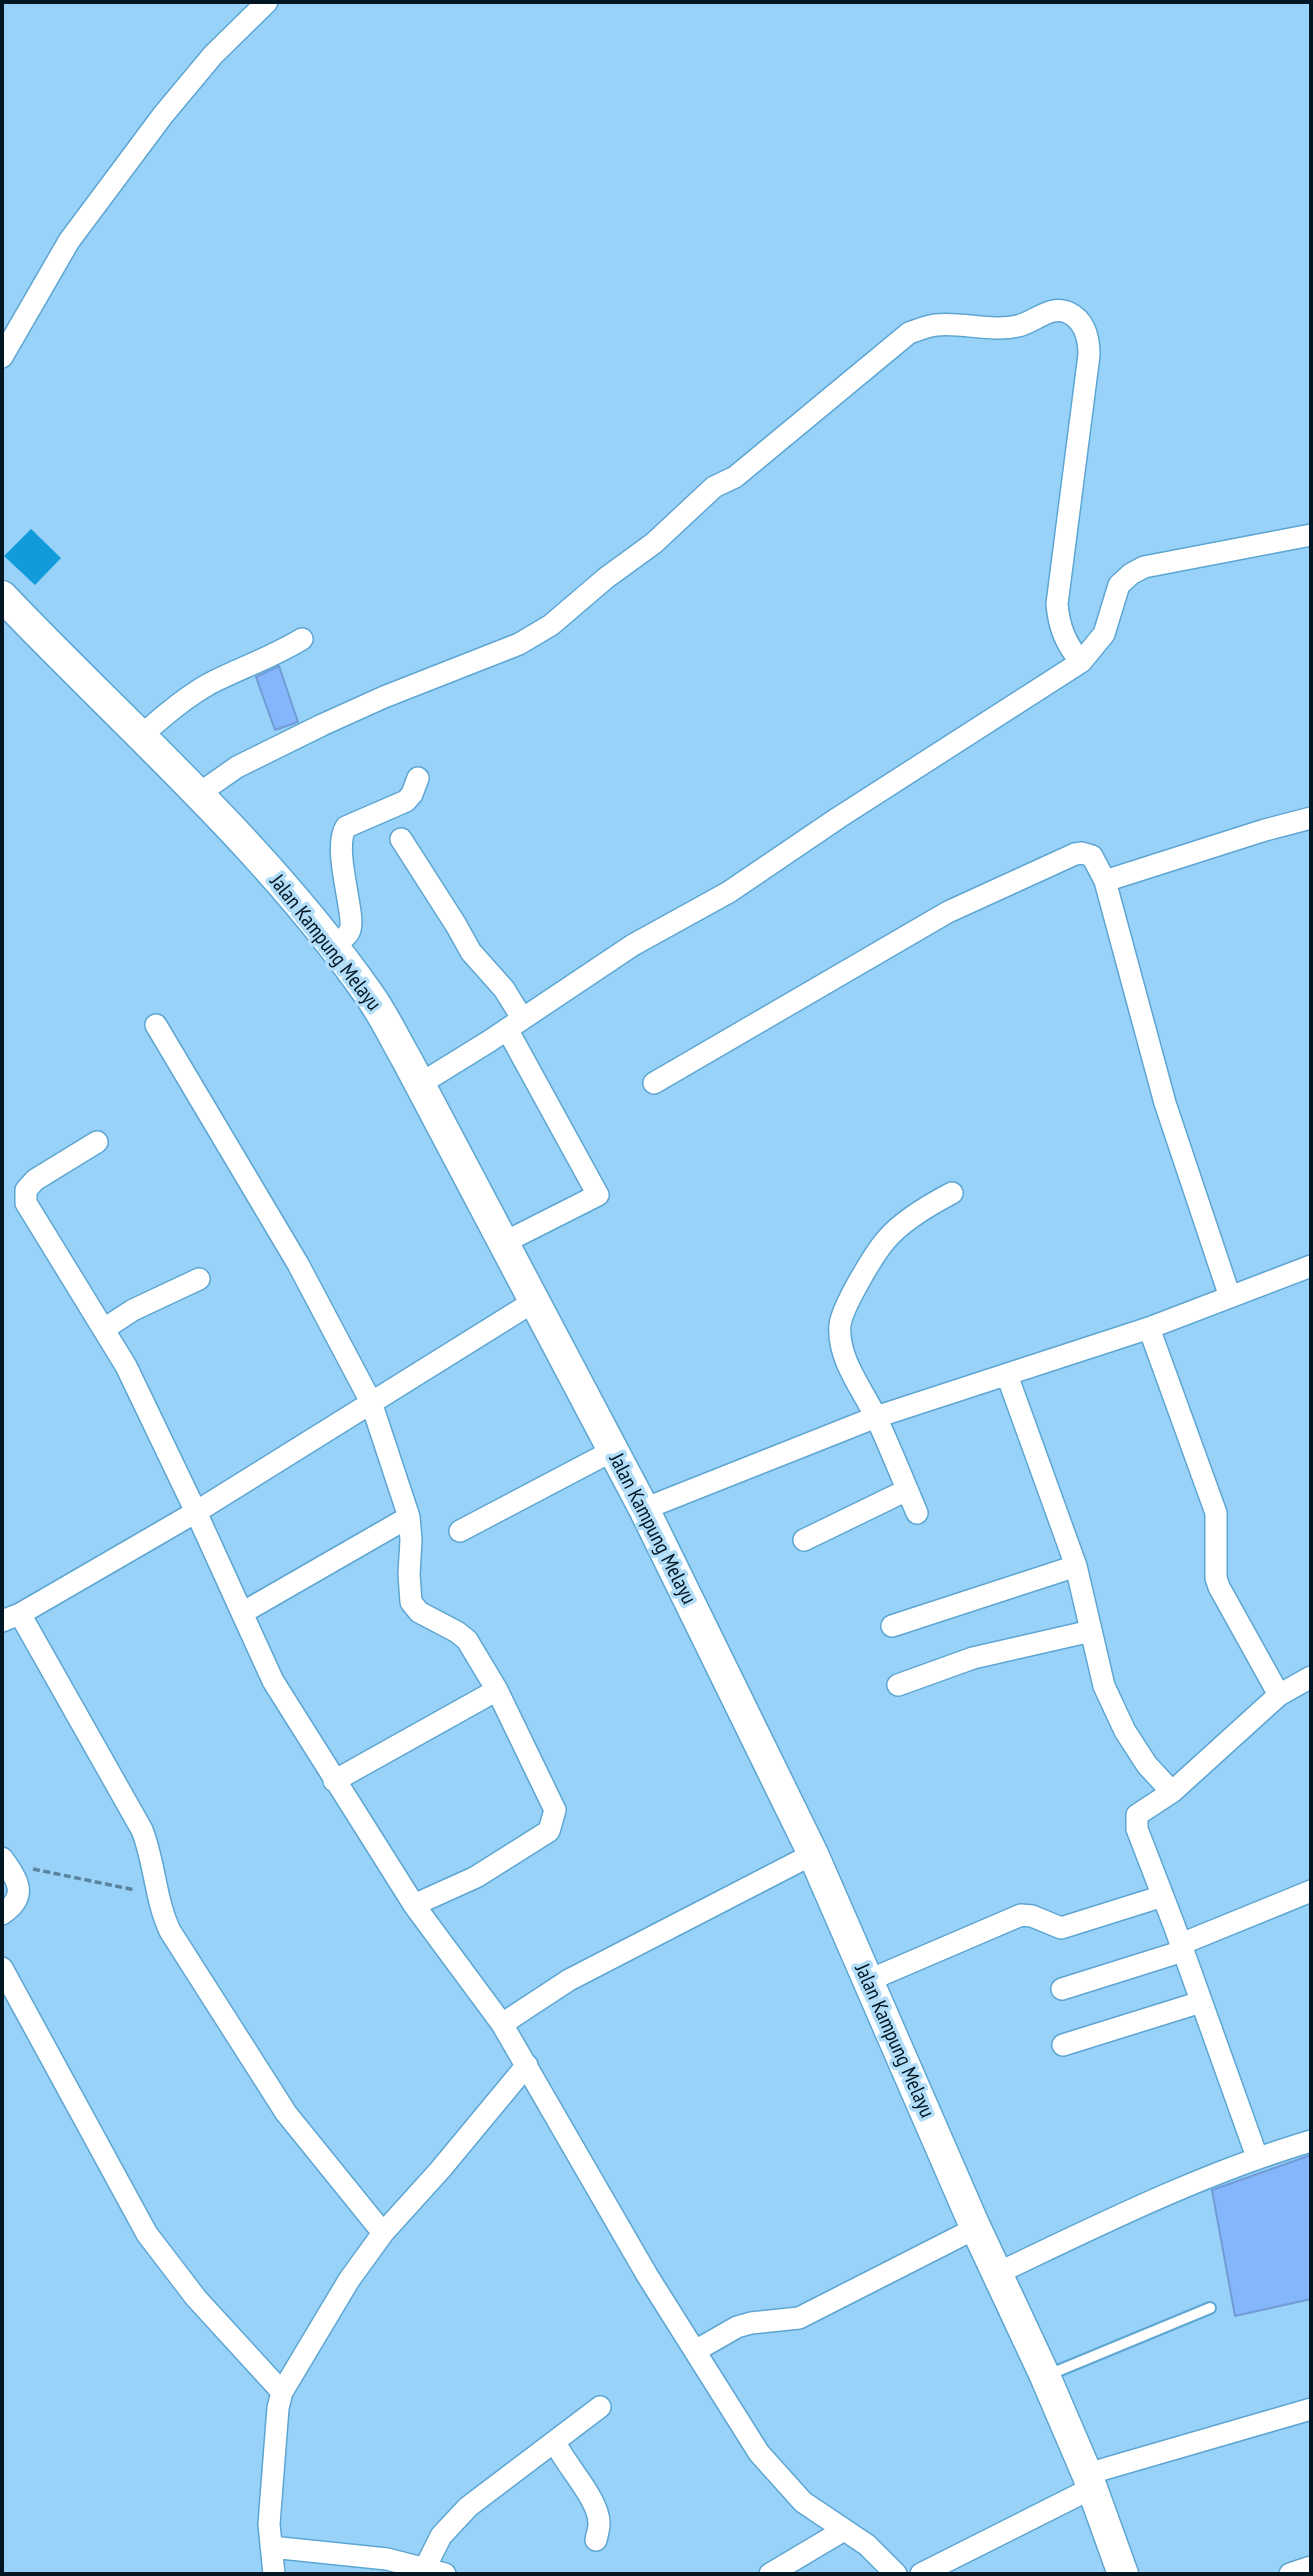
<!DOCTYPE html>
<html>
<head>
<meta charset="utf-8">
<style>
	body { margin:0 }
	#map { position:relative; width:1313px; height:2576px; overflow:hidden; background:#99d2f8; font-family:"PT Sans Narrow",sans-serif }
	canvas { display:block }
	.frame { position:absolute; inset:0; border:4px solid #011623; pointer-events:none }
</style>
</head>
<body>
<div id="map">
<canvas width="1313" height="2576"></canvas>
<div class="frame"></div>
</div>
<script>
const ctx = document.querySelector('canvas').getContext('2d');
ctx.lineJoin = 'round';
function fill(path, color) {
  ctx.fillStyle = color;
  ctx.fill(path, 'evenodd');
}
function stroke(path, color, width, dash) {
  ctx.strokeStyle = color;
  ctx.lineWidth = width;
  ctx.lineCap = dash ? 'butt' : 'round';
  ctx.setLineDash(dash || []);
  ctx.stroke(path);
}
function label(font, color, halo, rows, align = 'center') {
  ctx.font = font + ' "PT Sans Narrow",sans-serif';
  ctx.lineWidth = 7;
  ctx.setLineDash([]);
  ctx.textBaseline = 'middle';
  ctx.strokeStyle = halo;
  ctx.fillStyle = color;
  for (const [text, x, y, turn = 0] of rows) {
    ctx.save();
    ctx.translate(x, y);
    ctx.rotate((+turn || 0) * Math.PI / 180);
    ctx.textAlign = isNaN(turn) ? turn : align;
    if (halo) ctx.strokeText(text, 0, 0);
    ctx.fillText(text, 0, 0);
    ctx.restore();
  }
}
const water = new Path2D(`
	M31,529L61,558L35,585L4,556Z`);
const building = new Path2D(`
	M279,666L298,722L275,730L256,677Z
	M1311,2155V2299L1235,2316L1212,2190Z`);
const path = new Path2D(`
	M33,1869L135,1890`);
const service = new Path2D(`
	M1048,2375L1210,2308`);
const minor = new Path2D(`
	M2,357L69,241L163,115L213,55L267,2
	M140,737C162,717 184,698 209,684C240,668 271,658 302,639
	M197,795L237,767L322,725L384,697L519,644L551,625L606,578L654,543L714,487L735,477L909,333C918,330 927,326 936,325C963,322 991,332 1018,326C1035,322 1051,304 1069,313C1085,321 1089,339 1089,355L1057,604C1059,628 1066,644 1081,662
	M401,839L456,925L471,952L504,989L522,1018
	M332,947C337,943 346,938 349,932C358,919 331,850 346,827L406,801L412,794L418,778
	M156,1025L298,1264L371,1402L409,1517L411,1540L409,1574L411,1602L419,1612L457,1632L467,1640L497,1690L555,1810L549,1831L476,1877L414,1905
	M654,1083L948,912L1075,854L1082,853L1092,856L1105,881
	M420,1084L488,1042L633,945L729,892L838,818L1081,662L1104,634L1119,585L1131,574L1144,567L1311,535
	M503,1243L598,1195L507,1029
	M1230,1297L1165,1103L1105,881L1265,830L1311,818
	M533,1302L196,1512L273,1681L414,1905L502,2024L647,2275L759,2453L803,2502L867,2545L896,2574
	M1149,1328L1216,1513V1578L1219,1587L1279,1695
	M104,1329L133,1310L199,1279
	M1007,1375L1076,1566L1104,1686L1125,1731L1147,1765L1172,1792
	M644,1509L876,1417L1149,1328L1311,1266
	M917,1513C904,1482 891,1450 877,1419C863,1390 837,1359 840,1325C842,1307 874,1254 886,1240C901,1222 931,1204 952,1193
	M460,1531L612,1451
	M804,1540L907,1490
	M242,1613L409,1517
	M20,1614L142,1830C155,1863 155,1899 170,1931L286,2113L383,2233
	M2,1621L20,1614L196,1512L126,1366L26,1203V1190L35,1180L97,1142
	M892,1626L1076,1566
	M898,1685L973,1658L1091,1631
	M334,1781L497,1690
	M2,1858C18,1880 29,1896 2,1914
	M1181,1944L1311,1891
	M2,1968L147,2234L196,2298L282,2392
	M867,1981L1021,1915L1032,1916L1061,1928L1163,1896
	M1062,1989L1183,1951
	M502,2024L569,1980L813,1854
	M1063,2045L1201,2002
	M1257,2157L1174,1925L1137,1829V1815L1172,1792L1279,1695L1311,1677
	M998,2273C1101,2224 1203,2173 1311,2141
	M695,2351L737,2327L751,2323L799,2318L976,2228
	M555,2442C565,2465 600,2500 599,2524C599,2529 597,2535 596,2540
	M1087,2474L1311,2409
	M271,2547L387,2559L445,2574
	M425,2568L441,2536L468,2507L600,2407
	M274,2574L269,2524L278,2408L282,2392L349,2280L383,2233L440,2170L527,2065
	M770,2574L844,2530
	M921,2574L1092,2488
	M1290,2574L1311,2567`);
const secondary = new Path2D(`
	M2,596C126,726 266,847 370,996C384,1016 395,1039 407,1060L644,1509L813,1854L973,2222L1045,2376L1087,2474L1123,2574`);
const streetNames = [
	["Jalan Kampung Melayu",325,943,52],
	["Jalan Kampung Melayu",652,1529,63],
	["Jalan Kampung Melayu",894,2041,66]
];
fill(water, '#119bda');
fill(building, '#85b5fa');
stroke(building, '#729bd6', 2);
stroke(service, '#5da6d3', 14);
stroke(minor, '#5da6d3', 24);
stroke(secondary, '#5da6d3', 33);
stroke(path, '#5a849f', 3.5, [7, 3.5]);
stroke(service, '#fff', 10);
stroke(minor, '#fff', 21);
stroke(secondary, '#fff', 30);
label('21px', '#011623', '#b3defa', streetNames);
</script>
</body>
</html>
